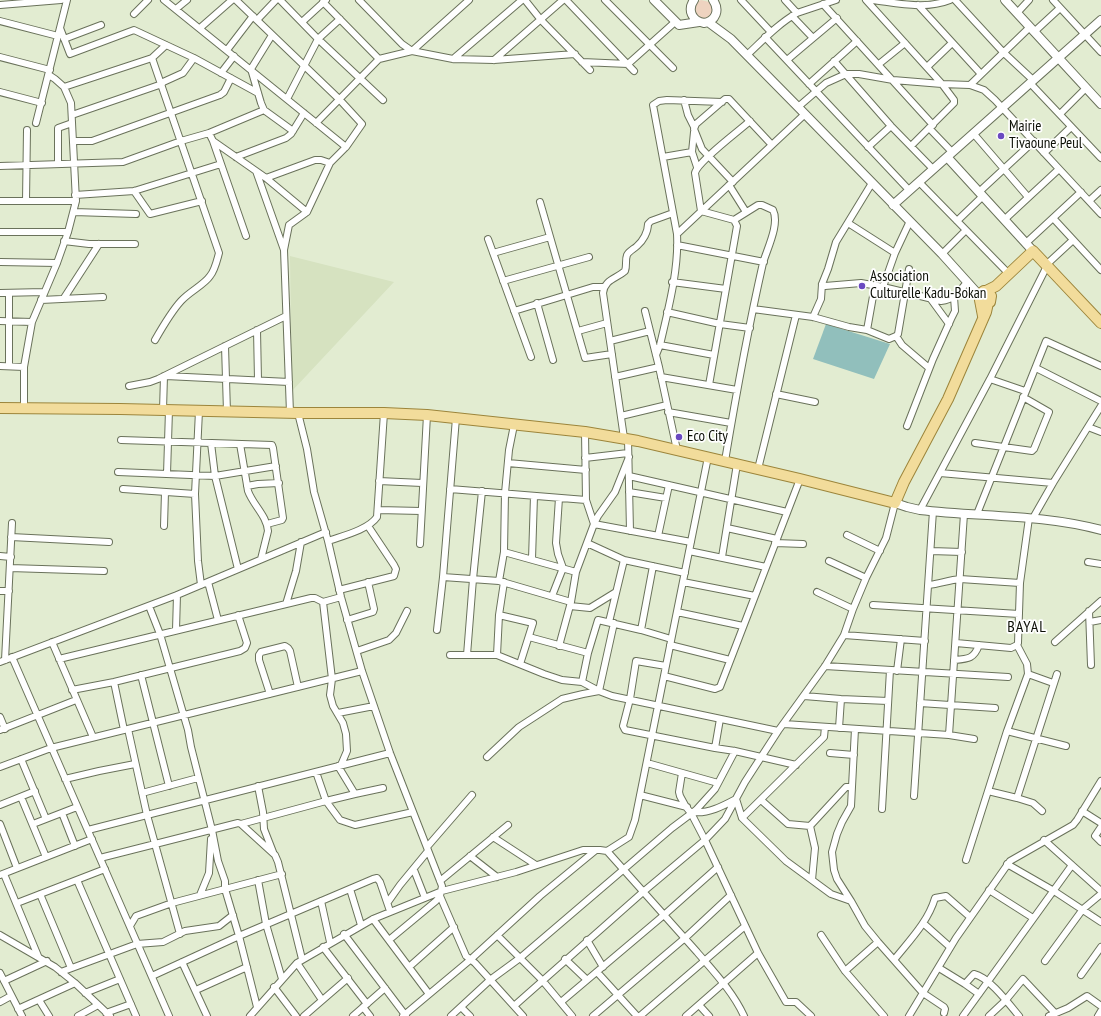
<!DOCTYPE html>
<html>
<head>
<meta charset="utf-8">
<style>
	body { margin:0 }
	canvas { display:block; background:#e2ecd1 }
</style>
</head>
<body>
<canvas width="1101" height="1016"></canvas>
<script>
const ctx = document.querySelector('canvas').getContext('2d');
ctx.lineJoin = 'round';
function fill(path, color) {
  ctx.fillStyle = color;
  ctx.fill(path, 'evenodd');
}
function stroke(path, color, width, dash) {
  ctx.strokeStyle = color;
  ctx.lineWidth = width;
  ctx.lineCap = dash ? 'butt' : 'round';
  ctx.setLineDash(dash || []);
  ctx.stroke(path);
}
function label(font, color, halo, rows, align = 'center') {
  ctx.font = font + ' "PT Sans Narrow",sans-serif';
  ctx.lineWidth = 3.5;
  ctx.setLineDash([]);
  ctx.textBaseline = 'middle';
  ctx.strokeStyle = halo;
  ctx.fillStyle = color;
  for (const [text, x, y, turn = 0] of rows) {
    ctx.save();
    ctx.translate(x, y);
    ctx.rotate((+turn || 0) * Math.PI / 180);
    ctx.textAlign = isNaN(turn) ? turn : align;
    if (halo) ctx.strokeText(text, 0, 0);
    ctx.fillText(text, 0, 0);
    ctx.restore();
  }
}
const built = new Path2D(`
	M290,256L394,282L292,391Z`);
const green = new Path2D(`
	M701,0L709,2L713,9L712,16L705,21L694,16V4Z`);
const water = new Path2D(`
	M826,324L890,344L874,379L813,359Z`);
const minor = new Path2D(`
	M164,0L346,147
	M236,0L339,99L362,124L346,147L330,163L307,212L289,225L284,250L290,413
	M280,0L318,39L383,100
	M359,0L402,44L412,51L453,59L494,60L575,54
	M525,0L541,20L590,70
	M566,0L634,71
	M605,0L673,68
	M741,0L771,32
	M785,0L797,13
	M866,0L942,84L954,100V103L911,146
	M872,0C897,3 925,10 950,0
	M955,0L1003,52L1033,80
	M1053,0L1101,52
	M323,2L379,59L412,51L469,0
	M823,4L933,125
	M0,5L61,0
	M918,5L981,74
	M176,9L187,0
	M1017,13L1029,0
	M134,14L148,0
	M792,16L813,38
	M257,20L276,0
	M0,21L58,36
	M302,22L326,0
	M60,28L70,54L134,30L194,58L258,93
	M200,28L232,0
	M1034,32L1060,8
	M272,35L251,69L261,103L264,110L293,131
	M765,37L909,190
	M64,39L101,25
	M227,50L253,16
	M747,55C763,40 778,24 797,13L836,0
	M0,57L50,70
	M152,58L219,253C217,260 215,270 210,276C204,285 190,291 181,301C171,312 163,326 155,340
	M453,59L522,0
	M494,60L563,0
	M787,60L837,18
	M834,61L891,126L933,169
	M582,62L628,64L675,22
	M879,64L905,43
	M927,67L952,43
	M221,73L234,56
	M161,83L183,73L194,58
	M1030,83L1101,158
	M809,84L857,41
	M970,85L1030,27
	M64,87L152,58L166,45
	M0,92L42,103
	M287,99L318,39L340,19
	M684,100L688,115L694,127
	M798,107L826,83L846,74H859L893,80L942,84L970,85L984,90L995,100L1101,214
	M1060,114L1086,88
	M72,115L162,84
	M36,123L67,0
	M316,123L379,59
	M929,128L952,152
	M209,133L213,141L266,178L307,212
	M973,133L1028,197
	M73,141H92L220,95L224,92L231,78
	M213,141L246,236
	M868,147L891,126
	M692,152L694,132
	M1044,153L1071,127
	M236,157L286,138L291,134L304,113
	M663,157L692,152L697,167
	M58,164V128L72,123
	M0,166L123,162L181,141L209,133L264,110
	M256,171L284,250
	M266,178L315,160H321L330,163
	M733,182L702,149L694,129L696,124L725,99H729L772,145
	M919,182L1009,274
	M729,185L746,212
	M134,191L150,214L202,201
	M979,192L1034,141
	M75,195L134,191L221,164
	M0,201H76
	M26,201L27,130
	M1089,201L1101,190
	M540,202L585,358L612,354
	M74,212L136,214
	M1053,218L1101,270
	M1004,220L1059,169
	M957,221L983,196
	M848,223L895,253
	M0,232H68
	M677,234L653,105L659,101L667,100L722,102
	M488,239L531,357
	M64,241L89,244H135
	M1026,243L1081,192
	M677,245L764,262
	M493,253L550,237
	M942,254L966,230
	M0,262L57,263
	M1046,265L1073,240
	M503,281L589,257
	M672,282L726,289
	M822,284L825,286L861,283L883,287L941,301C955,299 959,292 967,282
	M883,287L895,253L910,221
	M0,293L44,292
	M9,293V366
	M64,298L99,244
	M930,298L949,324
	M41,300L103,297
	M537,303L553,360
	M753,309L813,317L849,327L867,330L889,339L896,336L898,334L909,269
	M514,311L593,287H604
	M645,311L659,367L677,450
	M667,312L720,324L750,328
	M813,317L821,299L822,284L828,269L836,242L872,183
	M0,321L32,322
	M257,330L258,380
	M867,330L875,285
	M578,331L607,323
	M896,336L902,345L929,368
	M610,341L650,331
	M660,345L714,355
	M225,346L227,412
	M656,355L660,345C668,310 679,270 677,234L805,114
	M0,366L24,367
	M1036,368L1101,401
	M166,376L289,382
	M615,377L659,367
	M661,377L737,390
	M990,379L1025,391
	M709,385L737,226L734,220L701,211L695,173C697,162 740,130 750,121
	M129,386L150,382L158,379L286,316
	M776,394L815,402
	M24,409V367L32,322L57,263L68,232L76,201L71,103L64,87L55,79L49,75
	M163,410L164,376
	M199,411L195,494L198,561L201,585
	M668,412L731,423
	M298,413L307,449L314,492L328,541L341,597L362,671L390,753L442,886L440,896L436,901L389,940
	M621,416L667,405
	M907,426L933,359L951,319L955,311L954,297
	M1088,427L1101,432
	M585,432L586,500L594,524
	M624,438L603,293C605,279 616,279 625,271C627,266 625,260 627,255C629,251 634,249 637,246C643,241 648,232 648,224L651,221L673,213
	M628,439L630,531
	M121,440L272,445L273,448L283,518L282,520L267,524
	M211,443L215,476L238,569
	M975,443L1032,451L1034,449L1049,412L1023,397
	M240,444L248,491C253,505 267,516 268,531L261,559
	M585,458L628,453
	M725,461C736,395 748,329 763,263C767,249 780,224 773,210L762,205H758L734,220
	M508,463L586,470
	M758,469L796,315
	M118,472L215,476L276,466
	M940,473L1053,483
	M167,474L169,410
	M629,476L787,512
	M379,481L422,483
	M247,486L258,484L279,483
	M123,489L195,494
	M450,489L586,500
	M629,492L666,498
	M378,510L421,511
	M920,510L990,379L1047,266
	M964,514L949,735L974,739
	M977,514L1046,341L1101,366
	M1029,518L1020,583L1018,643L1017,645L1027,664L1028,674L1007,731L988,791L1017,798L1057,674
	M1033,518L1053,483L1101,406
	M594,524L691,542
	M164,526L165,492
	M727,528L777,539
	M847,535L880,551
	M658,536L669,485
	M11,537L109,542
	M328,541C342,536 368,530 377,517L384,413
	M587,543L624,560L685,573
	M775,543L803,544
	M420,544L427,415
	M689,551L766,567
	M931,551L962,552
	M504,552L576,572
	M0,556L11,557
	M722,557L737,464
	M532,559L534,496
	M829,561L866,578
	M1088,562L1101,564
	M10,568L104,571
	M443,577L499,581L571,602
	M499,581L504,552L505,493L509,450L514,425
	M208,582L218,620
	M683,582L755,596
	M929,585C939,584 949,580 960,579L1020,583
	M339,590L394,576L396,569L394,565L368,526
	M0,591H9
	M817,592L853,609
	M552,596L563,568L558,554L556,543L559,498
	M323,602L332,679L330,695L333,706L343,723L346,734L347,751L341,765
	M286,604L296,571L301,542
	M873,605L1019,614
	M149,606L160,634L188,730L191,747L212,830L218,861L225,881V889L239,936L257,1007
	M570,606L590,608L616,592
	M1089,611L1091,665
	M677,612L743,626
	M499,615L533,623L520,664
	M347,620L373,612L374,609L368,582
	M609,622L624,560
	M1090,622L1101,620
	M176,630L177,595
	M437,630L443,577L456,418
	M641,630L653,566
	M844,635L925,641
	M529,637L588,653L598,620L641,630L671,639
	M52,642L93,737
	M1055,642L1101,601
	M956,643L1011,648L1017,645
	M670,645L730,660
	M559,646L571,602L576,572L594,524L598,516L615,492L629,457
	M357,651L389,640L396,633L407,611
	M450,655H497L544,674L562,680L582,682L599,691L612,696L778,731
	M467,655L473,579L482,491
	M497,655L499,615L504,582
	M12,657L169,1016
	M59,659L311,598H315L323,602L341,597
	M5,660L12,523
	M954,660C968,659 974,659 979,645
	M0,662L177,595L326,532
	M666,666L636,661L630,699L623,726L625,730L715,748L735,751L796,765
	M825,666L1008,677
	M897,671L901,639
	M1028,674L1053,683
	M141,675L169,786
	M664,676L715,689L720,687L800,479
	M114,682L124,730
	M582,682L588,653
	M72,690L114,682L240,651L245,648L247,643L238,615
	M270,694L259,660V655L261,652L285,646L288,648L290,651L298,687
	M804,696L841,699L888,701
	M920,703L995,708
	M338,713L374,706
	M0,717L5,729
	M784,724L949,735
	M839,728L841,699
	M128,729L147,815L180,934
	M0,730L76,700
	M1007,731L1066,746
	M715,748L720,719
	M830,753L854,755
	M487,757L519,727L562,699L583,694L599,691L614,623
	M21,759L46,819
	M647,763L718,783
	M338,766L355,794L383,788
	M0,767L51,748L362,671
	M316,772L326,801L355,794
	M682,773L679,792L680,796L686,807L691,813L705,840L758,953L786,1002H796L811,1016
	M65,779L99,771L135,764
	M258,786L263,812L264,829L273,852
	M142,793L198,778
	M640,795L687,807
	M914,796L933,511
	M21,797L46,857
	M1017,798L1033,803L1042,811
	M761,800L788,824L810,826
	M0,805L35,791
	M882,809L890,670
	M1082,811L1101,823
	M693,812C708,814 723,806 736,799L742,818L786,861L831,894L851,901L865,926L878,942L923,993L944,1007L945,1009L944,1013
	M62,813L75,846
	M742,818L824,737L825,727
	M0,824L17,868
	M33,824L77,807
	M241,824L326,801L340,820L355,825L413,812
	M1101,827L1095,836L1101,842
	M88,830L390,753
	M493,837L536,865
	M1044,840L1101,891
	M427,847L472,795
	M607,851L629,837L635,820L708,457
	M470,856L497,877
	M100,858L238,823L241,824L275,855L278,862L302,959
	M966,860L988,791
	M1007,864L1054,891L1101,922
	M414,870L425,898
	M4,874L38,956
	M0,875L92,839
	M77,880L136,1016
	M258,880L266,924L282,979
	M812,880L815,848L810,826L846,787H852
	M440,881L508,825
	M350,889L361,925
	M989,890L1033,918
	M40,894L71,968
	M200,895L209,873L211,839
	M440,896L466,956L475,963L523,1016
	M321,901L330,942
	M851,901L837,879L834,870L832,852L837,834L842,822L851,806L855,729
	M388,902L400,885L428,851
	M17,903L105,869
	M373,919L429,994
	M923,923L950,947
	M130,926L136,916L172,903L282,874
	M344,934L406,1016
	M0,935L55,967L75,983L110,1016
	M497,935L542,980L572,1016
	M821,935L845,971L884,1016
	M587,940L603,967
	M323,947L367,1004
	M565,959L587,980
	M894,960C909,941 928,922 935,898L946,896L970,917
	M1045,961L1083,909L1101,894
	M182,962L207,1016
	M297,963L322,1000
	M409,967L454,927
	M939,968L965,984L974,974C989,977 1009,1004 1019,1016
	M845,971L878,942
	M61,972L137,944L163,942L185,931L219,926L233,915
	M597,972L637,1016
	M0,973L22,1016
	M1081,975L1101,947
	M152,976L239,936L373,879L377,878L380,882L390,911
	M4,981L47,961
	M965,984L979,994
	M274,987L296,1016
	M196,990L247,967
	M85,993L120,979
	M39,1000L49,1016
	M0,1002L11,996
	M561,1002L664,915L718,867
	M699,1005L709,1016
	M514,1006L643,892L705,840L725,819L745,782L778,731L825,666L844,635L853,609L866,578L886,538L895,503
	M363,1007L370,1016
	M461,1007L470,1016
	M18,1009L75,983
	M106,1013L131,1004
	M78,1016L98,1005
	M250,1016L297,963L373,919L442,891L516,872L583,850H596
	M304,1016L348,978
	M353,1016L385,988
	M403,1016L470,960L540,896L596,850H600L607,851C637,885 667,918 697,952C714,972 733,992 744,1016
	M451,1016L490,980L520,958L672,828L696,810L715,789L735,751
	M593,1016L685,938L731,895
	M640,1016L745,926
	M686,1016L758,953
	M909,1016L956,938L1010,861L1073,825L1077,820L1101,781
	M963,1016L1072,865
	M989,1016L1005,1001L1023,979L1055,1013
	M1049,1016L1068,1008L1087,996L1101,1006
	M1098,1016L1101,1011`);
const tertiary = new Path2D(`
	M654,0L679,25L699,22
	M694,0C687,10 692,21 704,23C716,21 720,10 713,0
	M1005,0L1101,104
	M708,22L731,39L798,107L942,254L979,295
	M947,157L1033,251
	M893,205L1101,20
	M895,503L907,507L920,510C980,517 1042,514 1101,530`);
const primary = new Path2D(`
	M986,291L996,286L1033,251L1101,323
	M981,302L984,304L990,302L991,296L989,293L984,291L979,295L983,316
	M0,408L120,409L298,413H384L427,415L585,432L638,441L800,479L895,503L904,482L948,399L986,312L988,303`);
const markers = [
	[1001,136,4,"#6a49c1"],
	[862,286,4,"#6a49c1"],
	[679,437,4,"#6a49c1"]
];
const poiNames = [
	["Mairie",1009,127],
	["Tivaoune Peul",1009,144],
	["Association",870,277],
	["Culturelle Kadu-Bokan",870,294],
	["Eco City",687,437]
];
const neighbourhoodNames = [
	["BAYAL",1027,627]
];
fill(built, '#d6e2c0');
fill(green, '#eed3c0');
fill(water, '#91bfbc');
stroke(minor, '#6a725b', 8);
stroke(tertiary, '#6a725b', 10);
stroke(primary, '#9c853b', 12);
stroke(minor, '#fff', 6);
stroke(tertiary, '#fff', 8);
stroke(primary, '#f2dc9b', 10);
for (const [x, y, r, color] of markers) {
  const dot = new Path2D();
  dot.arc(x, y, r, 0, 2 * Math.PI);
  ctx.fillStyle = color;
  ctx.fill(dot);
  stroke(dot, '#fff', 1.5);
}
label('15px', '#0c0f06', '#fff', poiNames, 'left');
ctx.letterSpacing = '1px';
label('16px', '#0c0f06', '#fff', neighbourhoodNames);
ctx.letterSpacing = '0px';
</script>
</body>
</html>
